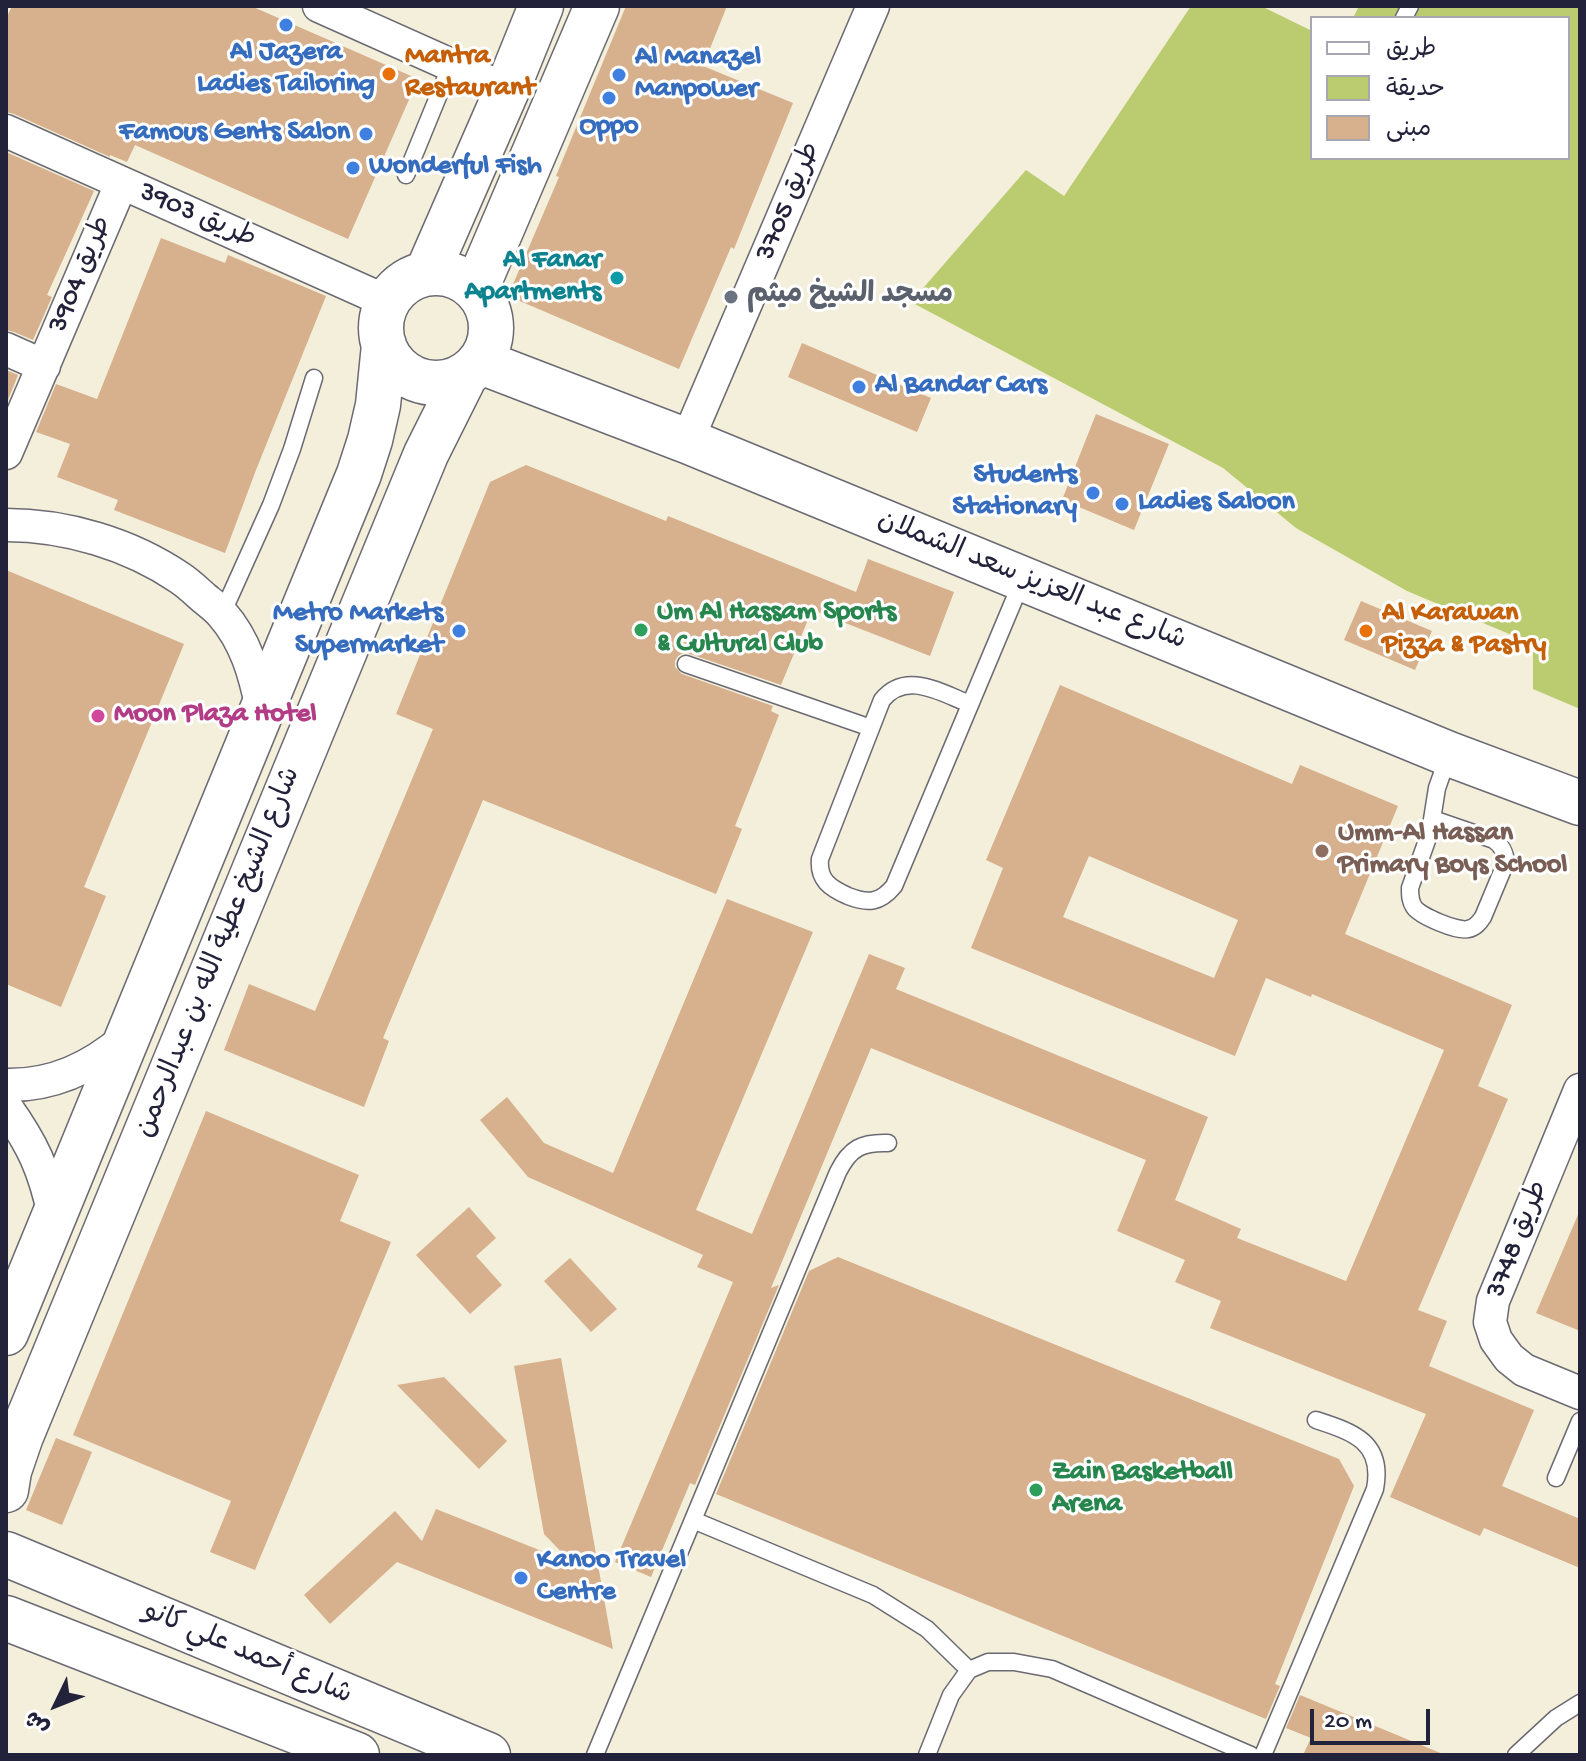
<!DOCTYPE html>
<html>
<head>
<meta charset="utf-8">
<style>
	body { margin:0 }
	#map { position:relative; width:1586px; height:1761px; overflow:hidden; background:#f3efdb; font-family:"Gochi Hand","Playpen Sans Arabic",sans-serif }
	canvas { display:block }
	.frame { position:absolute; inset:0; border:8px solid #22223b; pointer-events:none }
	.legend { position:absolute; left:1310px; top:16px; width:260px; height:144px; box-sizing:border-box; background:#fff; border:2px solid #a7a7b1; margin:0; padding:10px 14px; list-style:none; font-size:24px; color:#22223b }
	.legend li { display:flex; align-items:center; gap:16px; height:40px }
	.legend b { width:40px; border:2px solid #a7a7b1 }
	.north { position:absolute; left:16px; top:1665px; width:80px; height:80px; -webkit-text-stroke:6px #fff; paint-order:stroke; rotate:227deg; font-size:22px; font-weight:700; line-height:32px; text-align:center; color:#22223b }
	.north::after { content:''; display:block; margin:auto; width:28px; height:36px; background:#22223b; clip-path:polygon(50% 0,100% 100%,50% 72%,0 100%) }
	.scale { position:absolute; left:1310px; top:1709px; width:120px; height:36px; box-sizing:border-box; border:4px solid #22223b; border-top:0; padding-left:10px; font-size:24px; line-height:28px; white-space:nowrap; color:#22223b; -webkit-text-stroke:6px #fff; paint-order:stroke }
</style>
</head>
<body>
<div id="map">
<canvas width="1586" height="1761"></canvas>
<div class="frame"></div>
<ul class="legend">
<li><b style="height:10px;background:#fff"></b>طريق</li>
<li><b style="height:22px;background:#bacc6f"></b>حديقة</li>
<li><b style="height:22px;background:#d7b08d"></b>مبنى</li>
</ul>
<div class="north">ش</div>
<div class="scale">20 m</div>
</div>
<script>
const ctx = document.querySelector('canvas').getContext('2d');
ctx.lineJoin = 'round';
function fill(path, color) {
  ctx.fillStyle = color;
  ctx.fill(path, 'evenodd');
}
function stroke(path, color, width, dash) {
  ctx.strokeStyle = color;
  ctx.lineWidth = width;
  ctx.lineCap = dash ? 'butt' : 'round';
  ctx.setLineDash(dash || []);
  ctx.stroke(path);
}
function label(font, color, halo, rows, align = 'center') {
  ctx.font = font + ' "Gochi Hand","Playpen Sans Arabic",sans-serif';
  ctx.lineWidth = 6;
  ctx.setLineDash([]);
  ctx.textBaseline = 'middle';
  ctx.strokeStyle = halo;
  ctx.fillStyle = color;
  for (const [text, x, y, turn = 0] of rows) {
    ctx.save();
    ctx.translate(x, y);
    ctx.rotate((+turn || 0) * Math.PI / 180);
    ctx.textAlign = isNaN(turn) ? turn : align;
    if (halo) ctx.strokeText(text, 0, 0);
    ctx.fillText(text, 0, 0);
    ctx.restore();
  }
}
const green = new Path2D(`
	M1191,6H1261L1312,31V158H1568V18H1353L1359,6H1580V709L1533,689V644L1407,591L1296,528L1223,468L911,302L1026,170L1064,196Z`);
const building = new Path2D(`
	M12,6H251L418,79L348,239L135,145L127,162L110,155V157L14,114L6,112V19Z
	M626,6H727L703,66L793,103L734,249L731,247L679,369L508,296L559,177L556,176Z
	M6,152L94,191L47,295L52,297L33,340L14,332L6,330Z
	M161,238L225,263L228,255L326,296L256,470L225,553L114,510L118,500L57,477L70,444L36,432L56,384L97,399Z
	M802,343L931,398L917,432L788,377Z
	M6,370L18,375L6,405Z
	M1096,414L1169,444L1134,530L1062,500Z
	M526,465L666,521L668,516L856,592L868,559L954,592L930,656L812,610L781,685L690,654L683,653L678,656L675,661V667L682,674L773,706L771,711L779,715L735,826L742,829L716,894L483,800L383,1038L389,1041L364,1107L224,1050L249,984L315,1011L433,729L396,714L490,482Z
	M6,570L184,644L84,887L106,896L61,1007L6,984Z
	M1361,601L1432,631L1415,670L1344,640Z
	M1060,685L1292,784L1300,765L1398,806L1345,934L1512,1005L1478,1086L1508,1099L1418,1310L1447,1321L1429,1366L1534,1410L1502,1486L1580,1519V1568L1484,1528L1480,1536L1390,1497L1426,1414L1210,1328L1221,1301L1175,1282L1185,1260L1117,1231L1146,1160L871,1048L771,1288L779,1285L695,1485L690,1483L651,1577L615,1562L733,1282L697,1267L703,1255L528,1177L480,1120L507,1097L544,1143L613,1173L727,899L813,932L696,1210L752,1234L869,954L905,968L896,989L1208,1117L1175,1200L1241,1229L1237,1238L1346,1281L1444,1050L1312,994L1311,997L1266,978L1235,1056L971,948L1003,868L986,860ZM1089,856L1238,920L1214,978L1063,917Z
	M206,1111L359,1175L340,1221L391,1242L255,1570L210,1552L231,1501L73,1435Z
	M469,1207L496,1238L476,1256L502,1285L470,1314L416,1255Z
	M1580,1210V1331L1536,1313Z
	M838,1257L1339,1459L1354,1486L1275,1684L1280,1686L1266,1719L716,1494L809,1271Z
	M570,1258L617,1309L591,1332L544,1281Z
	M561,1358L613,1649L397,1562L330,1624L304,1595L395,1511L422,1541L436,1509L572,1563L544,1534L514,1366Z
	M444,1377L507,1441L479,1469L397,1385Z
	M56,1438L92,1452L62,1525L26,1510Z
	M1300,1695L1443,1754V1755H1303L1311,1738L1286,1728Z`);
const lane = new Path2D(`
	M1404,18L1410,6
	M406,175L451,65
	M222,614L271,505L292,449L314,378
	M686,664L871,728
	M970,704C941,693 906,670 882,700L820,859C818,880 830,888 848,896C868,904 880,903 894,886L1022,581
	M1433,819L1494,840C1502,846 1505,852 1506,862L1483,917C1479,923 1475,928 1468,929C1458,932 1420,916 1414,907C1410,901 1410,895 1410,888L1430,832L1437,788L1449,754
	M1556,1478L1580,1421
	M693,1520L873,1595L927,1629L969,1670
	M595,1755L838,1172C850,1148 862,1142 888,1143
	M927,1755L951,1695L969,1670L988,1662H1014L1052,1669L1251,1755
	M1263,1755L1375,1489C1384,1442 1353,1432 1316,1420
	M1516,1755L1556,1718L1580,1703`);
const street = new Path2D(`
	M319,6L507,90
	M6,131L388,302
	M6,349L44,366
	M687,441L873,6
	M6,453L121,184
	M6,525C66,525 130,544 180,578C189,584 196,591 204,598C210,603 217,608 222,614C246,641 255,675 262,709
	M6,1085C53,1086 91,1068 126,1038
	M1580,1090L1493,1301L1490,1322L1496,1340L1509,1358L1524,1370L1580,1393
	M6,1107C33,1145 44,1169 54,1215`);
const secondary = new Path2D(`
	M381 328a55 55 0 1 1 110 0a55 55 0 1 1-110 0Z
	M427,273L507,90L541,6
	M476,289L597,6
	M481,362L687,441L1449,754L1580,803
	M6,1333L359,474L370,440L378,405L384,345
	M6,1490L9,1471L21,1436L426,454L465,376
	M6,1554L488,1755
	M6,1618L357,1755`);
const markers = [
	[286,25,8,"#3f7fe0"],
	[389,74,8,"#e8710a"],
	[619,75,8,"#3f7fe0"],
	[609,98,8,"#3f7fe0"],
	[366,134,8,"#3f7fe0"],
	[353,168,8,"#3f7fe0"],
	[617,278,8,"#0f9aa8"],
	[731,297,8,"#6b7280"],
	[859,387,8,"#3f7fe0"],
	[1093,493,8,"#3f7fe0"],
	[1122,504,8,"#3f7fe0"],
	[641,630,8,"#2e9e5b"],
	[459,631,8,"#3f7fe0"],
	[1366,631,8,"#e8710a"],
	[98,716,8,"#d1479c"],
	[1322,851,8,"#8d6e63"],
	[1036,1490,8,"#2e9e5b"],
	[521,1578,8,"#3f7fe0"]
];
const shopNames = [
	["Al Jazera",286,54,"center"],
	["Ladies Tailoring",286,86,"center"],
	["Al Manazel",635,59],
	["Manpower",635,91],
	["Oppo",609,128,"center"],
	["Famous Gents Salon",350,134,"right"],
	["Wonderful Fish",369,168],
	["Al Bandar Cars",875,387],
	["Students",1077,477,"right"],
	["Stationary",1077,509,"right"],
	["Ladies Saloon",1138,504],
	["Metro Markets",443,615,"right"],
	["Supermarket",443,647,"right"],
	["Kanoo Travel",537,1562],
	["Centre",537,1594]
];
const foodNames = [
	["Mantra",405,58],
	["Restaurant",405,90],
	["Al Karawan",1382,615],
	["Pizza & Pastry",1382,647]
];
const streetNames = [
	["طريق 3705",790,202,-67],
	["طريق 3903",197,217,24],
	["طريق 3904",82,275,-67],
	["شارع عبد العزيز سعد الشملان",1031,582,22],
	["شارع الشيخ عطية الله بن عبدالرحمن",220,953,-68],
	["طريق 3748",1519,1240,-68],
	["شارع أحمد علي كانو",247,1655,23]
];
const cultureNames = [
	["Al Fanar",601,262],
	["Apartments",601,294]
];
const worshipNames = [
	["مسجد الشيخ ميثم",747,297]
];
const leisureNames = [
	["Um Al Hassam Sports",657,614],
	["& Cultural Club",657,646],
	["Zain Basketball",1052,1474],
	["Arena",1052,1506]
];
const hotelNames = [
	["Moon Plaza Hotel",114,716]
];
const educationNames = [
	["Umm-Al Hassan",1338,835],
	["Primary Boys School",1338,867]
];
fill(green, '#bacc6f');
fill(building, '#d7b08d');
stroke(lane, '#6b6a73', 19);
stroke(street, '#6b6a73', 35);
stroke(secondary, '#6b6a73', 47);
stroke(lane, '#fff', 16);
stroke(street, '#fff', 32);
stroke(secondary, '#fff', 44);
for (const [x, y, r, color] of markers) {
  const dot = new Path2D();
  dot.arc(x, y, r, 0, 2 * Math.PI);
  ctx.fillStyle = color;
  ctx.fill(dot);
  stroke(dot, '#fff', 3);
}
label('bold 28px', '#366cbe', '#fff', shopNames, 'left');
label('bold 28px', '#c56008', '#fff', foodNames, 'left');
label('28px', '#22223b', '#fff', streetNames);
label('bold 28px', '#0d838f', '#fff', cultureNames, 'right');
label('bold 28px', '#5b616d', '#fff', worshipNames, 'left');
label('bold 28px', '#27864d', '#fff', leisureNames, 'left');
label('bold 28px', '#b23c85', '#fff', hotelNames, 'left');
label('bold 28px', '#785e54', '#fff', educationNames, 'left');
</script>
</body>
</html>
